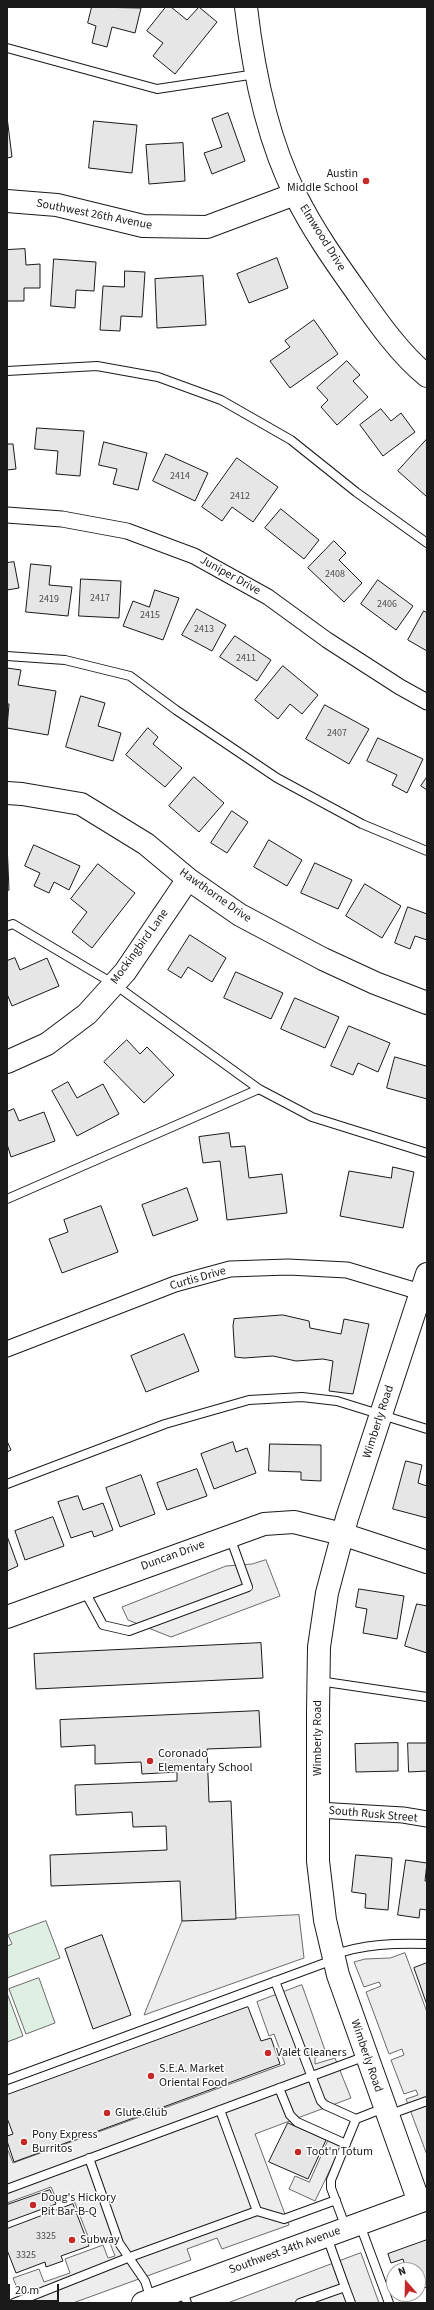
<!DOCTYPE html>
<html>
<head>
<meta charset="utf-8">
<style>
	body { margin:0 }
	#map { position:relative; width:434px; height:2310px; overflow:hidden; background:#fff; font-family:"Source Sans 3",sans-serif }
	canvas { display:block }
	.frame { position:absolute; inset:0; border:8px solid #1a1a1a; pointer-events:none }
	.north { position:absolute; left:386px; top:2262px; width:40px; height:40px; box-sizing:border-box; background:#fff; border:1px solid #a3a3a3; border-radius:50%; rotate:340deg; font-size:11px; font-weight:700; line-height:16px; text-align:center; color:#1a1a1a }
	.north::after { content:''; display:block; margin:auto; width:14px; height:18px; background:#c62828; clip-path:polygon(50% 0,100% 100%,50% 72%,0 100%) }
	.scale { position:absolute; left:8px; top:2284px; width:51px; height:18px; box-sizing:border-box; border:2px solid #1a1a1a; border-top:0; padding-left:5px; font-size:12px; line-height:14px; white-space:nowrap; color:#1a1a1a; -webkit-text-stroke:3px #fff; paint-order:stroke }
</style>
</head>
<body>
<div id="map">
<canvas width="434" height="2310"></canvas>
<div class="frame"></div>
<div class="north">N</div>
<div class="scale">20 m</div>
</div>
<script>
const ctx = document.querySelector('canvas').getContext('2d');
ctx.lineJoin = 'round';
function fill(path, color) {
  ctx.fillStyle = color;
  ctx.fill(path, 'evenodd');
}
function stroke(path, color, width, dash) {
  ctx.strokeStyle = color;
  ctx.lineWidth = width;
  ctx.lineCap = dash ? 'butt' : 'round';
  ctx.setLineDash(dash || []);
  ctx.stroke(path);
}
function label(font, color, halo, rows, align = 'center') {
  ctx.font = font + ' "Source Sans 3",sans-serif';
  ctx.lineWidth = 3;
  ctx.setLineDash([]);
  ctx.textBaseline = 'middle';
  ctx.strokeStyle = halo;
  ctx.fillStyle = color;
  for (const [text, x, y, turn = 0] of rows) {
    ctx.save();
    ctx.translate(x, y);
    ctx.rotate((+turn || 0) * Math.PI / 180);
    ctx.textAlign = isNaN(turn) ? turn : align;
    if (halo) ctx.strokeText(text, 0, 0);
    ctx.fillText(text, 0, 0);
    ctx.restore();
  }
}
const green = new Path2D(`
	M46,1921L60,1958L7,1978V1946L12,1944L8,1935Z
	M39,1978L55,2023L26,2034L9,1989Z
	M7,1993L23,2036L7,2042Z`);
const parking = new Path2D(`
	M266,1560L280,1596L171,1637L128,1620L122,1607L226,1566L252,1564Z
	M299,1915L304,1958L144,2015L182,1921Z
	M405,1953L427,2012V2155L406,2099L418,2095L416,2090L404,2094L391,2060L404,2055L402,2049L389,2054L366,1992L381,1986L379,1982L364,1987L354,1962L365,1959L390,1958Z
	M302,1985L326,2053L315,2058V2064L335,2058L351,2098L255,2134L289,2225L222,2249L217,2238L187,2249L191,2260L73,2303H23L13,2278L39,2269L44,2282L70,2273L65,2259L103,2245L108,2258L115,2256L108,2238L91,2244L73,2198L66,2195L56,2198L51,2187L7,2203V2148L13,2163L285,2064L274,2034L269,2036L257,2002Z
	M328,2141L341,2147L315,2201L289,2189L295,2176L309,2182Z
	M361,2253L379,2303H228Z`);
const building = new Path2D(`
	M92,7L141,8L135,33L112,27L107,47L92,43L96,26L88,23Z
	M166,7H171L187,20L199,7L217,22L175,74L153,56L163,43L147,31Z
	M228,113L245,161L212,174L204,153L222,147L212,119Z
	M7,117L12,157L7,158Z
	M94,121L137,125L132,173L89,168Z
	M183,143L185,181L149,184L146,145Z
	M25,249L26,265L40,264V288H24V301H7V250Z
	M277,258L288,288L249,303L237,274Z
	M54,259L96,262L94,291L76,290L75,308L51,306Z
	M125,271L145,272L142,317L121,316L120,331L100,330L103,286L124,287Z
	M203,276L206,325L157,328L155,279Z
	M314,320L338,354L290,388L270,361L290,347L285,341Z
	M347,361L360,375L353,381L368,397L337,425L321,407L328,400L317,388Z
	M381,409L391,421L401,413L415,432L383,456L360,425Z
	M37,428L84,431L80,476L56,474L58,451L35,449Z
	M427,439V497L398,471Z
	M104,442L147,453L138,490L113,484L117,469L99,465Z
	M7,444H13L16,469L7,470Z
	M166,454L208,473L195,501L153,481Z
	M237,458L278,487L253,522L232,507L222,521L202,507Z
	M281,509L319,540L304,559L265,528Z
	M334,541L346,553L339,560L362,583L344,602L308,568Z
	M14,562L19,588L7,590V563Z
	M31,564L51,566L49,585L72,587L68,616L26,612Z
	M81,579L121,581L119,618L79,616Z
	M378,580L413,606L396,630L361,604Z
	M155,590L179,598L163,640L123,626L133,601L149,607Z
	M197,609L226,625L212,651L182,635Z
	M424,611L427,613V651L408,640Z
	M235,636L271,660L257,681L220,657Z
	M283,666L318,695L302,714L290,704L278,719L255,700Z
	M7,668L21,670L18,685L56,691L48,735L7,728L9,704H7Z
	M81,696L105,703L98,726L121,733L113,761L66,747Z
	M325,705L369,729L349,764L306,739Z
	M148,728L158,737L153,744L182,768L165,787L126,755Z
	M378,738L423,759L407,793L392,785L397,775L367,761Z
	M194,777L224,803L199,832L169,806Z
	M427,777V790L421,786Z
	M232,811L248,822L227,853L211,843Z
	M269,840L302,860L287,886L254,867Z
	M7,843L9,890L7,891Z
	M34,845L80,866L69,890L54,882L49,893L34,886L40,873L25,866Z
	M315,863L352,880L338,909L301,893Z
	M98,864L135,893L92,948L72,932L87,912L71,899Z
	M365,884L401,906L382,938L346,916Z
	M408,907L427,914V940L415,936L410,949L395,943Z
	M190,935L226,958L212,982L188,967L181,978L168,970Z
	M15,958L20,970L47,958L59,986L12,1006L7,994V961Z
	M236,972L283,993L271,1019L224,998Z
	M295,998L339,1017L325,1048L281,1029Z
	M349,1026L390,1043L378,1072L358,1063L353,1075L331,1066Z
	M127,1040L140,1054L147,1047L174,1075L144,1103L104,1062Z
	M395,1057L426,1066L427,1064V1099L387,1088Z
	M68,1082L77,1098L103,1084L119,1114L77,1136L52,1091Z
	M14,1109L19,1121L44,1112L55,1141L11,1157L7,1144V1112Z
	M229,1133L231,1147L245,1146L249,1178L282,1174L287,1213L227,1220L220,1161L203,1163L199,1137Z
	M393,1167L414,1172L403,1228L340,1216L349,1171L391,1178Z
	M187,1188L198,1220L153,1236L142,1205Z
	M101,1206L118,1252L62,1273L49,1239L68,1232L64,1220Z
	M283,1315L309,1321L310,1328L341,1334L344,1319L369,1324L353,1394L329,1391L333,1361L323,1359L296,1361L273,1356L244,1358L235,1357L233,1326L234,1319Z
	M184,1334L199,1371L146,1392L131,1356Z
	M7,1441L11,1450L7,1452Z
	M233,1442L236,1452L247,1448L256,1473L214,1489L201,1454Z
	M270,1444L321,1445V1481L301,1480V1472L269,1471Z
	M406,1461L422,1465L418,1483L427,1486V1518L393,1509Z
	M197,1469L207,1496L167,1510L157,1483Z
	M141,1475L155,1514L120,1527L106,1488Z
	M78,1496L83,1510L103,1503L113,1530L94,1537L92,1531L71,1538L58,1502Z
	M53,1517L64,1546L25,1560L15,1531Z
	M7,1536L18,1566L7,1571Z
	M359,1589L404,1596L397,1639L363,1633L367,1609L356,1607Z
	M417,1604L427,1606V1653L405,1646Z
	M261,1643L263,1678L36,1689L34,1654Z
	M259,1711L261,1747L207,1749L209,1802L231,1801L236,1919L182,1921L180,1881L51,1886L50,1855L167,1850L166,1826L133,1827L132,1812L76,1815L75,1785L177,1781V1772L142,1774L141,1762L95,1764V1745L61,1747L60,1720Z
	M398,1743V1771L356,1772L355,1744Z
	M408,1743H427V1771L409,1772Z
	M356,1855L392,1858L388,1910L365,1908L366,1894L352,1892Z
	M406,1860L427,1863L425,1881H427V1910L420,1909L419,1918L398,1915Z
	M102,1935L131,2015L93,2029L65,1949Z
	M427,1963V2005L414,1968Z
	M248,2007L261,2041L271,2038L280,2064L14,2162L7,2141V2136L13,2134L7,2118V2095Z
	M288,2123L326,2140L308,2179L269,2162Z
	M50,2190L56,2204L7,2222V2205Z
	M73,2204L89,2246L61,2256L63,2261L46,2267L45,2262L16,2273L7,2250V2229Z
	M427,2240V2287L418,2290V2270H406L403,2259L391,2263L388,2254Z`);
const lane = new Path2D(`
	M7,48L157,89L256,74
	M7,371L97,366L158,377L221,400L291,440L356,492L427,543
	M7,656L65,660L130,676L176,710L277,778L362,824L427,851
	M7,926L13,924L114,984L259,1089L312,1117L427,1153
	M7,1199L259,1089
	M7,1484L165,1424L249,1400L302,1397L337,1401L427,1429
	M84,1590L103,1625L129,1631L248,1587L230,1537
	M319,1681L427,1697
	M333,1955C364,1944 395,1943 427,1944
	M275,1981L321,2101L325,2105L356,2119
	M7,2080L333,1960
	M279,2088L290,2115L297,2122L346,2144
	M220,2110L257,2211L284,2219L336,2200
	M388,2115L427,2101
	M89,2158L119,2243L145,2281L151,2299
	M7,2189L366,2056
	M360,2225L389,2303
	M346,2228L331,2188V2180L356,2119L384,2108
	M327,2237L345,2287
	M182,2289L187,2303
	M14,2303L130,2257L257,2211
	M300,2303L345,2287L351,2303`);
const street = new Path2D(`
	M7,515L62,519L127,531L194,556L268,597L327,640L400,687L427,702
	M7,1349L175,1284L230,1269L288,1267L347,1270L427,1294
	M318,1810L403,1815L427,1819`);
const secondary = new Path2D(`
	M246,7C253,68 268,141 296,196C313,230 334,260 356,291C377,321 399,353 427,376
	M7,201L57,205L143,226L207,227L295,194
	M7,793L22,794L81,804L146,844L188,879L240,915L323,959L375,983L427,1003
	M7,1062L47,1044L87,1014L125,972L188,879
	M7,1617L264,1524L294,1522L342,1534L427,1562
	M419,2202L338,1975L325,1920L318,1861V1711L319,1647L327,1593L347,1518L427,1274
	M143,2303L427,2199`);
const markers = [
	[366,181,4,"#c62828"],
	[150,1761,4,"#c62828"],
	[268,2053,4,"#c62828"],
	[151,2076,4,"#c62828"],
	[107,2113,4,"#c62828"],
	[24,2142,4,"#c62828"],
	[298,2152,4,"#c62828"],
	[33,2205,4,"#c62828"],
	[72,2240,4,"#c62828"]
];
const numberNames = [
	["2414",180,477],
	["2412",240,497],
	["2408",335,575],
	["2417",100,599],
	["2419",49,600],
	["2406",387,605],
	["2415",150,616],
	["2413",204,630],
	["2411",246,659],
	["2407",337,734],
	["3325",46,2237],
	["3325",26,2256]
];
const poiNames = [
	["Austin",358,174,"right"],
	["Middle School",358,188,"right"],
	["Coronado",158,1754],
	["Elementary School",158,1768],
	["Valet Cleaners",276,2053],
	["S.E.A. Market",159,2069],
	["Oriental Food",159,2083],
	["Glute Club",115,2113],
	["Pony Express",32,2135],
	["Burritos",32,2149],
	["Toot'n Totum",306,2152],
	["Doug's Hickory",41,2198],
	["Pit Bar-B-Q",41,2212],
	["Subway",80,2240]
];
const streetNames = [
	["Southwest 26th Avenue",94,215,11],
	["Elmwood Drive",322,238,58],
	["Juniper Drive",230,576,29],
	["Hawthorne Drive",215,896,35],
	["Mockingbird Lane",140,947,-54],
	["Curtis Drive",198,1279,-16],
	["Wimberly Road",379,1422,-72],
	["Duncan Drive",173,1556,-20],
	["Wimberly Road",318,1738,-90],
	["South Rusk Street",373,1815,5],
	["Wimberly Road",366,2056,71],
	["Southwest 34th Avenue",285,2251,-20]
];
fill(green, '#e0efe3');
stroke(green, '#6a6a6a', 1);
fill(parking, '#ededed');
stroke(parking, '#6a6a6a', 1);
fill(building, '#e6e6e6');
stroke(building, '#1a1a1a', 1);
stroke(lane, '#1a1a1a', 10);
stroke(street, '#1a1a1a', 17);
stroke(secondary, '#1a1a1a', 24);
stroke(lane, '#fff', 8);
stroke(street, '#fff', 15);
stroke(secondary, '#fff', 22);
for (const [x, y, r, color] of markers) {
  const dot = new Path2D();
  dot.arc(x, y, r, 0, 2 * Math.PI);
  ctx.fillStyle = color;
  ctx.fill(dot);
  stroke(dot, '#fff', 1.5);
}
label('10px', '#4d4d4d', null, numberNames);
label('12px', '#1a1a1a', '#fff', poiNames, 'left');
label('12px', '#1a1a1a', '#fff', streetNames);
</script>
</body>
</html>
